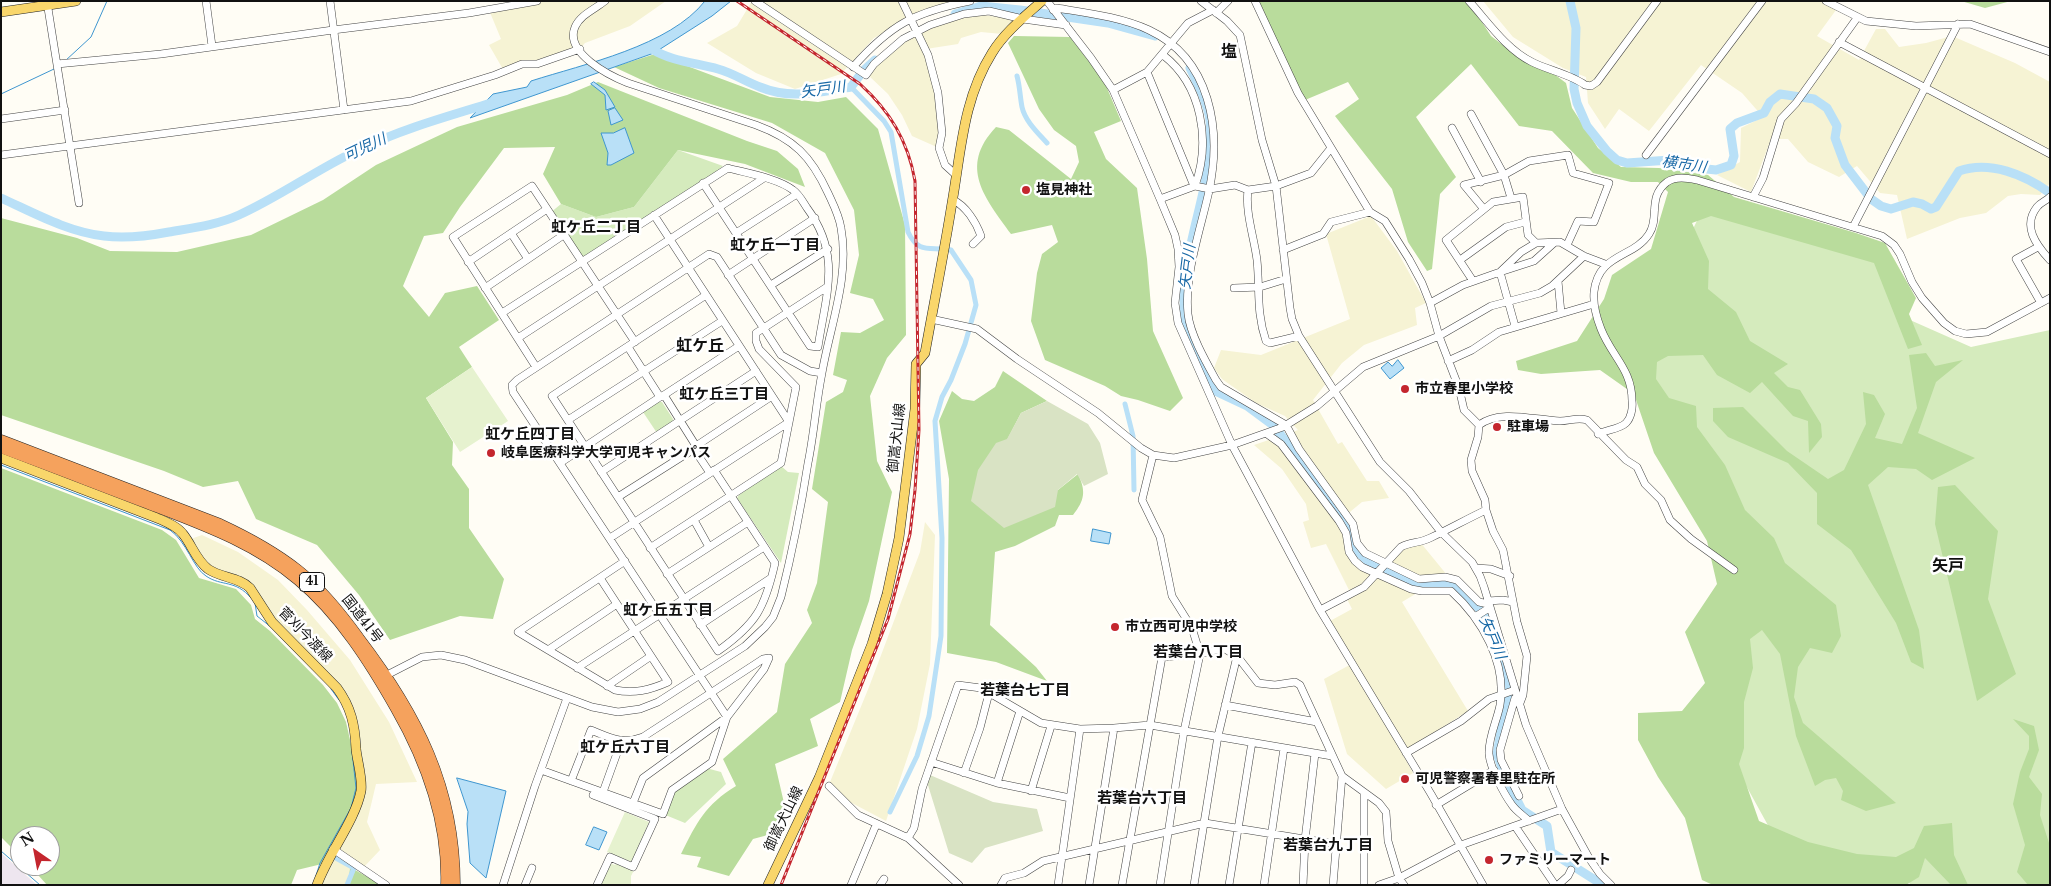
<!DOCTYPE html>
<html>
<head>
<meta charset="utf-8">
<style>
	body { margin:0 }
	#map { position:relative; width:2051px; height:886px; overflow:hidden; background:#fffdf5; font-family:"Libre Baskerville",serif }
	canvas { display:block }
	.frame { position:absolute; inset:0; border:2px solid #111; pointer-events:none }
	.north { position:absolute; left:10px; top:826px; width:50px; height:50px; box-sizing:border-box; background:#fff; border:1px solid #a0a0a0; border-radius:50%; rotate:327deg; font-size:14px; font-weight:700; line-height:20px; text-align:center; color:#111 }
	.north::after { content:''; display:block; margin:auto; width:18px; height:22px; background:#c4262e; clip-path:polygon(50% 0,100% 100%,50% 72%,0 100%) }
</style>
</head>
<body>
<div id="map">
<canvas width="2051" height="886"></canvas>
<div class="frame"></div>
<div class="north">N</div>
</div>
<script>
const ctx = document.querySelector('canvas').getContext('2d');
ctx.lineJoin = 'round';
function fill(path, color) {
  ctx.fillStyle = color;
  ctx.fill(path, 'evenodd');
}
function stroke(path, color, width, dash) {
  ctx.strokeStyle = color;
  ctx.lineWidth = width;
  ctx.lineCap = dash ? 'butt' : 'round';
  ctx.setLineDash(dash || []);
  ctx.stroke(path);
}
function label(font, color, halo, rows, align = 'center') {
  ctx.font = font + ' "Libre Baskerville","Noto Sans JP",serif';
  ctx.lineWidth = 5;
  ctx.setLineDash([]);
  ctx.textBaseline = 'middle';
  ctx.strokeStyle = halo;
  ctx.fillStyle = color;
  for (const [text, x, y, turn = 0] of rows) {
    ctx.save();
    ctx.translate(x, y);
    ctx.rotate((+turn || 0) * Math.PI / 180);
    ctx.textAlign = isNaN(turn) ? turn : align;
    if (halo) ctx.strokeText(text, 0, 0);
    ctx.fillText(text, 0, 0);
    ctx.restore();
  }
}
const industrial = new Path2D(`
	M1,853L37,885H1Z`);
const farmland = new Path2D(`
	M537,1H666L630,26L585,43L580,49L504,71L489,45L501,39L489,10Z
	M752,1H956L910,18L874,38L841,74L795,89L756,73L707,43L737,26Z
	M1483,1H1820L1836,10L1817,36L1859,60L1876,29H1885L1899,47L1926,43L1952,36L2015,63L2050,82V183L2040,195L2021,194L2008,196L1986,213L1960,218L1907,239L1897,195L1880,193L1857,166L1839,177L1808,162L1788,139H1771L1751,192L1717,175L1740,162L1741,128L1763,117L1742,93L1701,65L1649,131L1619,109L1605,129L1588,103L1586,77L1563,68L1513,37Z
	M982,15L1014,19L1002,34L981,32L961,38L958,44L926,49L938,93L939,148L912,136L902,115L888,94L868,75L897,45L922,31L951,20Z
	M1371,216L1397,251L1426,303L1415,308L1417,325L1364,345L1342,363L1313,400L1338,444L1342,442L1367,481H1379L1389,498L1362,502L1339,521L1355,561L1376,574L1401,547L1420,542L1447,575L1402,602L1468,711L1402,753L1413,773L1386,789L1347,754L1324,679L1355,662L1330,621L1352,609L1347,599L1352,596L1326,544L1311,548L1303,522L1309,520L1306,504L1282,469L1254,445L1298,430L1285,416L1256,403L1222,379L1214,368L1221,350L1261,355L1350,319L1326,234Z
	M925,522L935,535L930,664L917,729L886,821L850,802L830,782L869,687L920,552Z
	M202,535L238,552L278,580L307,610L350,660L389,722L417,782L376,784L367,822L380,850L363,868L350,861L348,885H317L359,739V727L355,714L276,622L261,597L211,567L196,549L191,539Z`);
const green = new Path2D(`
	M678,150L723,166L703,183L583,262L550,213L561,204L596,217L634,207Z
	M1703,208L1878,259L1901,316L1971,347L2050,330V885H1910L1907,874L1781,849L1721,740L1744,620L1636,349Z
	M658,402H662L673,419L672,424L657,433L643,412Z
	M781,466L788,472L799,473L781,563L737,498L739,495Z
	M706,768L721,772L726,784L685,823L663,814L672,790Z`);
const forest = new Path2D(`
	M1255,1H1464L1480,19L1491,36L1526,63L1550,71L1566,83L1572,108L1598,148L1621,167L1659,168L1708,175L1734,197L1856,233L1885,243L1916,298L1909,314L1922,345L1908,349L1874,263L1711,216L1692,223L1709,261L1708,289L1736,312L1750,341L1788,364L1774,373L1788,387L1800,390L1821,424L1822,437L1809,453L1808,421L1793,416L1762,382L1750,393L1717,375L1703,355L1668,356L1657,362L1656,379L1669,398L1696,406L1697,427L1725,465L1745,510L1774,538L1785,563L1836,605L1841,636L1832,653L1810,648L1798,667L1794,697L1803,723L1896,803L1866,811L1841,800L1843,791L1836,778L1825,780L1815,786L1796,736L1780,654L1762,630L1750,639L1753,668L1744,702V748L1739,764L1759,821L1808,842L1857,854L1896,857L1914,848L1924,826L1952,823L1954,855L1968,885H1951L1925,858L1919,877L1906,885H1713L1702,880L1685,818L1658,777L1638,740V713L1682,711L1705,683L1685,632L1717,584L1707,541L1654,453L1634,394L1600,370L1541,374L1518,370L1516,361L1577,341L1604,299L1612,275L1651,249L1668,192L1658,182H1631L1593,173L1552,131L1519,126L1471,64L1416,117L1456,177L1440,194L1432,269L1427,271L1408,242L1392,189L1335,116L1359,99L1348,82L1305,100Z
	M1961,1H2011L1985,8Z
	M1014,36L1070,37L1104,81L1121,121L1094,132L1106,159L1137,188L1147,259L1153,331L1183,398L1170,411L1138,400L1121,396L1105,386L1045,360L1031,321L1037,273L1042,254L1058,242L1052,225L1011,234C985,198 958,167 996,127L1009,130L1071,179L1079,162L1076,146L1054,130L1039,109L1008,43Z
	M655,54L770,97L818,102L846,97L878,129L905,225L906,335L887,358L870,396L877,461L892,492L869,601L852,650L840,702L810,719L818,746L775,764L784,803L779,832L753,839L729,876L697,867L701,857L681,854C697,822 705,805 736,786L723,759L777,712L785,664L812,623L807,610L817,583L828,502L812,489L826,402L843,392L847,380L833,375L841,332L860,333L884,320L873,299L850,293L859,255L854,210L825,153L772,123L659,88L614,67Z
	M598,82L747,141L777,151L798,169L805,187L745,164L678,150L634,207L596,217L561,204L543,174L555,147L504,148L460,207L443,233L424,236L403,286L429,317L445,293L477,286L499,320L459,347L472,367L426,398L453,442L452,465L469,489V528L504,579L493,619L460,616L390,640L359,595L317,545L256,519L238,481L203,487L164,471L1,415V218L77,238L110,251L177,252L251,235L323,200L376,165L457,127L567,95Z
	M1926,353L1935,366L1963,360L1936,382L1918,433L1975,458L1932,480L1916,469L1888,467L1868,485L1919,630L1924,669L1911,662L1896,623L1851,550L1817,524V493L1788,463L1728,437L1713,421V408L1743,407L1787,451L1828,479L1844,470L1866,424L1863,392L1874,395L1885,414L1875,438L1902,444L1917,408L1909,355Z
	M1003,371L1047,401L1021,413L1007,440L1058,490L1078,474C1086,491 1085,500 1073,515H1059L1055,526L1015,546L995,552L990,625L1036,667L1047,681L996,662L947,653L949,479L939,421L952,391L962,399L974,401L995,387Z
	M1,468L162,530L176,540L199,578L236,589L251,605L255,619L270,631L323,685L337,703L346,722L361,789L326,863L297,870L291,885H47L30,866H50V836H20V856L1,837Z
	M1955,485L1998,531L1988,599L2016,674L1977,701L1935,524L1938,487Z
	M2013,719L2034,726L2039,750L2029,777L2042,794L2040,815L2050,846V885H2028L2017,872L2025,845L2013,804L2020,772L2029,749V736Z
	M350,867L378,883L380,885H348Z`);
const cemetery = new Path2D(`
	M1047,401L1088,424L1100,443L1108,474L1084,486L1077,474L1058,490L1055,507L1004,528L971,501L978,470L996,443L1007,439L1021,413Z
	M930,775L993,802L1037,809L1043,831L985,848L972,863L949,853L927,782Z`);
const pitch = new Path2D(`
	M472,367L508,421L460,452L426,398Z
	M625,812L649,822L632,862L607,852Z
	M617,862L634,870L631,876V885H600L609,863L615,865Z`);
const water = new Path2D(`
	M705,1H731L712,16L654,53L470,118L493,94L527,87L531,81C584,64 670,46 705,1Z
	M594,82L605,90L615,107L606,110L605,95L591,84Z
	M615,108L623,120L611,125L608,111Z
	M625,128L634,153L611,165H607L608,153L601,133H613Z
	M1398,360L1404,368L1390,379L1381,368L1388,362L1392,366Z
	M1093,529L1111,533L1109,544L1091,541Z
	M457,778L506,791L486,878L470,863L467,824L468,812Z
	M594,827L607,832L599,850L586,845Z`);
const stream = new Path2D(`
	M65,61L91,37L107,1
	M1,94L54,69
	M1,465L170,530C187,542 193,568 206,576C222,587 235,579 251,598
	M255,603L257,616L271,627
	M279,635L318,675
	M331,689L339,700
	M1,851L40,885
	M313,885L320,863L351,808L356,788L352,751`);
const canal = new Path2D(`
	M1017,76C1020,87 1020,97 1022,107C1025,121 1038,133 1047,143
	M851,87L884,121L891,132L908,232C919,255 930,246 951,250L971,280L976,305L965,344L951,380L942,397L935,421L942,538L941,636L929,716L917,756L890,812
	M1125,404L1133,436L1134,490
	M334,857L354,868L347,885`);
const river = new Path2D(`
	M1570,1L1576,28L1574,89L1577,103L1587,126L1607,151L1617,160L1627,163L1670,160L1679,166L1716,170L1731,165L1734,156L1730,129L1737,123L1764,113L1770,102L1780,94L1814,99L1827,108L1837,126L1835,138L1845,165L1871,199L1881,206L1891,209L1913,202L1922,204L1931,209L1936,207L1959,171C1990,160 2025,175 2050,193
	M955,14L981,6L1020,10L1108,23L1155,36
	M652,49C670,61 697,63 718,69C733,73 746,82 760,87C791,100 820,92 851,87L863,71L875,60
	M1190,68C1198,84 1208,104 1210,121C1216,185 1178,249 1185,316C1186,333 1196,346 1203,361C1207,370 1210,380 1213,390L1247,406L1274,426L1350,525L1358,552L1372,565L1422,586L1450,584L1460,589L1484,614L1502,658L1509,687L1497,754L1505,776L1522,810L1547,826L1551,852L1603,885
	M1,198C34,213 68,232 104,236C126,239 148,236 169,232C192,228 217,225 239,215C279,197 316,170 356,151C399,130 445,117 491,103`);
const minor = new Path2D(`
	M206,1L212,46
	M330,1L344,110
	M755,1L866,75L874,64L903,39L930,25L964,14L989,11L1023,19L1066,25
	M902,1L928,55L938,93L942,133L939,148L945,165L956,175
	M1047,1L1091,58L1113,90L1160,199L1175,235L1178,249L1179,267L1175,303L1178,323L1232,445L1320,610L1431,794L1483,885
	M1201,1L1227,21L1240,35L1262,140L1276,186L1290,308L1292,319L1299,336L1380,462L1409,491L1441,532L1472,562L1480,576L1484,587L1526,725L1562,809L1589,858L1600,874L1611,885
	M1255,1L1298,93L1370,212L1385,221L1409,259L1422,283L1430,303L1439,336L1459,388L1464,410L1479,425L1478,437L1471,460L1472,471L1485,500L1486,510L1493,531L1503,550L1517,622L1527,656L1523,695L1520,703
	M1469,1C1488,22 1506,49 1532,62C1548,70 1572,75 1585,85L1591,86L1597,82L1657,1
	M1826,1L1866,21L1916,26L1970,24L2050,52
	M47,2L79,203
	M1053,10L1057,8C1087,13 1121,17 1149,30C1211,59 1222,130 1209,191C1201,228 1184,275 1188,314C1190,334 1206,362 1216,380L1221,387L1286,425L1299,449L1353,524L1357,543L1365,553L1419,579L1445,577L1457,580L1479,602L1488,604
	M1216,13L1228,1
	M1839,42L2050,154
	M1163,55C1202,85 1211,141 1195,186
	M57,64L161,54L333,30L469,13L537,1
	M853,67C891,24 915,12 970,1
	M1147,72L1194,186
	M1113,90L1147,72L1188,23L1213,10
	M1471,114L1504,175L1511,198
	M1,119L65,110
	M1452,128L1481,182
	M1,155L411,101L495,75L522,64H537L580,49
	M1646,155L1762,1
	M1248,190C1245,212 1254,237 1257,260C1260,289 1256,312 1266,341L1270,343L1299,336
	M1753,197L1763,178L1781,119L1796,103L1857,18
	M2050,197C2046,201 2041,202 2037,207C2022,226 2036,245 2050,260
	M1160,199L1195,186L1210,189L1235,185L1248,190L1276,186L1311,173L1331,148
	M953,200C966,206 976,222 981,236L973,244
	M1483,208L1464,185L1504,175L1529,161L1568,155L1573,173L1609,183L1594,222L1578,221L1567,245
	M654,215L789,422
	M1853,227L1958,24
	M511,233L528,259
	M736,233L797,194
	M2038,247L2016,259L2041,303
	M1283,250L1323,234L1331,222L1370,212
	M1460,260L1506,227L1525,222
	M468,262L547,209
	M728,275L815,218
	M1473,281L1446,240L1493,202L1523,197L1528,235L1536,243L1560,242L1584,256L1605,264
	M1558,281L1561,313
	M771,285L828,249
	M485,288L565,234
	M1234,288L1260,287L1286,279
	M706,295L552,396L718,651C756,624 765,608 775,563L714,470
	M1430,303L1463,285L1500,272L1521,252L1536,243
	M502,313C577,265 652,216 728,168C746,173 777,178 793,190C799,194 803,202 807,208C842,255 826,294 818,347L810,346L703,183
	M931,319L977,329L1017,359L1098,413L1141,448L1153,455L1174,458L1232,445L1283,427L1317,406L1363,367L1439,336L1491,306L1540,293L1552,286L1584,256
	M1515,326L1500,272L1534,261L1554,243
	M518,338L764,178
	M628,347L660,397L664,395L696,446L694,449L710,473
	M1448,361L1472,350L1499,332L1594,304
	M536,367L453,237L532,186L635,342
	M664,395L739,346
	M568,420L722,321
	M1479,425C1500,409 1534,420 1560,421C1570,421 1577,417 1587,420L1626,460L1637,467L1645,484L1661,500L1670,520L1691,539L1734,570
	M1267,434L1281,444L1339,521L1346,533L1349,552L1355,561L1362,567L1411,589L1422,591H1451C1482,619 1507,663 1500,705C1497,721 1488,738 1489,754C1490,768 1504,794 1512,805C1516,811 1524,816 1529,821
	M1598,434C1606,430 1620,429 1626,423C1631,418 1633,408 1632,401C1632,369 1612,357 1601,329C1597,319 1593,304 1594,292C1598,253 1634,258 1649,234C1660,218 1647,197 1667,182C1676,176 1687,178 1697,180L1882,236L1894,245L1900,254L1912,282L1922,298L1944,323L1955,331L1966,334L1987,332L2050,298
	M696,446L772,396
	M1153,455L1142,500L1160,537L1172,596L1192,628L1200,654L1184,731L1160,885
	M560,463L660,397
	M601,472L756,371
	M618,497L694,449
	M694,520L709,547
	M610,538L789,422
	M650,548L781,463L796,387L759,349L756,341V333L827,287
	M1476,568L1491,569L1510,576
	M667,574L748,522
	M600,578L668,682C650,690 634,694 615,690L518,632L625,561
	M1488,601L1503,600L1513,602
	M1320,610L1364,587L1401,547C1410,542 1420,543 1430,538C1449,529 1467,519 1486,510
	M1475,617L1489,608
	M700,625L771,578
	M548,650L617,604
	M577,668L764,547
	M383,677L422,657L441,655L465,660L592,707L618,712L640,709L658,702L745,646L765,627L773,617L781,597C792,553 801,508 808,463C814,434 816,403 822,373C830,326 850,277 841,228C839,215 833,204 828,193C811,156 794,139 756,125L628,83C610,76 564,53 575,27C580,15 595,9 605,1
	M607,686L651,656
	M1518,697L1515,698L1500,750L1501,760L1519,796
	M1225,705L1317,722
	M1406,753L1461,721L1489,699L1515,690
	M931,762L997,783L1070,798
	M541,770L663,814L672,790L712,762L727,717L513,392L512,385L517,380L709,254L717,257L781,355L810,371L822,373
	M964,773L980,728L989,693
	M571,781L591,730C611,738 622,745 643,737L763,659L769,658L764,669L727,717L643,778L633,803
	M997,783L1020,711
	M829,786L858,815L908,838L959,885
	M1031,791L1051,726
	M603,792L621,742
	M593,795L655,819L633,867L610,857L597,885
	M1436,805L1494,770
	M1515,826L1555,885
	M908,838L914,828L922,789L958,685L981,688L1041,723L1080,729L1114,728L1150,725L1332,756
	M333,849L386,885
	M503,885L535,786L567,698
	M525,885L532,868
	M851,885L876,825
	M880,885L884,879
	M1001,885L1005,878L1024,873L1043,861L1205,823L1335,844
	M1058,885L1080,729
	M1089,885L1114,728
	M1122,885L1162,657L1200,654L1223,648L1237,656L1258,683L1275,685L1295,682L1300,685L1342,776L1379,803L1386,812L1388,841L1399,878L1404,885
	M1194,885L1218,736L1237,656
	M1229,885L1252,742
	M1264,885L1284,748
	M1303,885L1305,840L1315,753
	M1333,885L1342,776
	M1364,885V793
	M1379,885L1399,878L1461,845L1562,809
	M1558,885L1568,876L1571,870`);
const major = new Path2D(`
	M1,12L76,1
	M1,458L157,518C166,522 177,526 183,534C192,545 196,560 208,569C221,578 239,577 250,588L272,622L337,688C351,707 355,725 356,749C357,760 363,780 361,791C355,821 328,854 317,885
	M768,885L819,778L872,644L887,594L899,538L915,409L916,364L925,353C934,303 944,253 952,203C961,152 963,99 992,53C1004,33 1024,17 1042,1`);
const highway = new Path2D(`
	M1,440L220,524C248,537 274,551 298,570C322,589 341,613 359,638C417,714 455,787 455,885
	M1,448C50,466 98,485 146,503C200,524 253,542 298,580C339,614 370,663 396,709C427,763 448,821 446,885`);
const rail = new Path2D(`
	M737,1L860,84C890,111 908,141 915,181L919,430L915,490L910,534L888,619L781,885`);
const markers = [
	[1026,190,5,"#c4262e"],
	[1405,389,5,"#c4262e"],
	[1497,427,5,"#c4262e"],
	[491,453,5,"#c4262e"],
	[1115,627,5,"#c4262e"],
	[1405,779,5,"#c4262e"],
	[1489,860,5,"#c4262e"]
];
const shields = [
	[312,582,25]
];
const shieldNames = [
	["41",312,582]
];
const poiNames = [
	["塩見神社",1036,190],
	["市立春里小学校",1415,389],
	["駐車場",1507,427],
	["岐阜医療科学大学可児キャンパス",501,453],
	["市立西可児中学校",1125,627],
	["可児警察署春里駐在所",1415,779],
	["ファミリーマート",1499,860]
];
const streetNames = [
	["御嵩犬山線",897,438,-84],
	["国道41号",362,619,52],
	["菅刈今渡線",305,635,46],
	["御嵩犬山線",784,819,-64]
];
const waterNames = [
	["矢戸川",823,90,-8],
	["可児川",365,148,-25],
	["横市川",1684,165,8],
	["矢戸川",1188,267,-83],
	["矢戸川",1492,638,67]
];
const neighbourhoodNames = [
	["虹ケ丘二丁目",596,228],
	["虹ケ丘一丁目",775,246],
	["虹ケ丘三丁目",724,395],
	["虹ケ丘四丁目",530,435],
	["虹ケ丘五丁目",668,611],
	["若葉台八丁目",1198,653],
	["若葉台七丁目",1025,691],
	["虹ケ丘六丁目",625,748],
	["若葉台六丁目",1142,799],
	["若葉台九丁目",1328,846]
];
const quarterNames = [
	["塩",1229,52],
	["虹ケ丘",700,346],
	["矢戸",1948,566]
];
fill(industrial, '#eee6ef');
fill(farmland, '#f6f3d4');
fill(green, '#d5ebbd');
fill(forest, '#b9dc9c');
fill(cemetery, '#d9e3c4');
fill(pitch, '#e6f2cf');
fill(water, '#b9e0f7');
stroke(water, '#3f96cf', 1);
stroke(stream, '#3f96cf', 1);
stroke(canal, '#b9e0f7', 5);
stroke(river, '#b9e0f7', 9);
stroke(minor, '#444', 8);
stroke(major, '#222', 10);
stroke(highway, '#222', 11);
stroke(minor, '#fff', 7);
stroke(major, '#f9d66b', 9);
stroke(highway, '#f5a25d', 10);
stroke(rail, '#c4262e', 3);
stroke(rail, '#fff', 1, [4]);
for (const [x, y, r, color] of markers) {
  const dot = new Path2D();
  dot.arc(x, y, r, 0, 2 * Math.PI);
  ctx.fillStyle = color;
  ctx.fill(dot);
  stroke(dot, '#fff', 2);
}
for (const [x, y, w] of shields) {
  const box = new Path2D();
  box.roundRect(x - w / 2, y - 9.5, w, 19, 4);
  ctx.fillStyle = '#fff';
  ctx.fill(box);
  stroke(box, '#111', 1);
}
label('bold 12px', '#111', null, shieldNames);
label('bold 14px', '#111', '#fff', poiNames, 'left');
label('14px', '#111', '#fff', streetNames);
label('italic 15px', '#1768a6', '#fff', waterNames);
label('bold 15px', '#111', '#fff', neighbourhoodNames);
label('bold 16px', '#111', '#fff', quarterNames);
</script>
</body>
</html>
